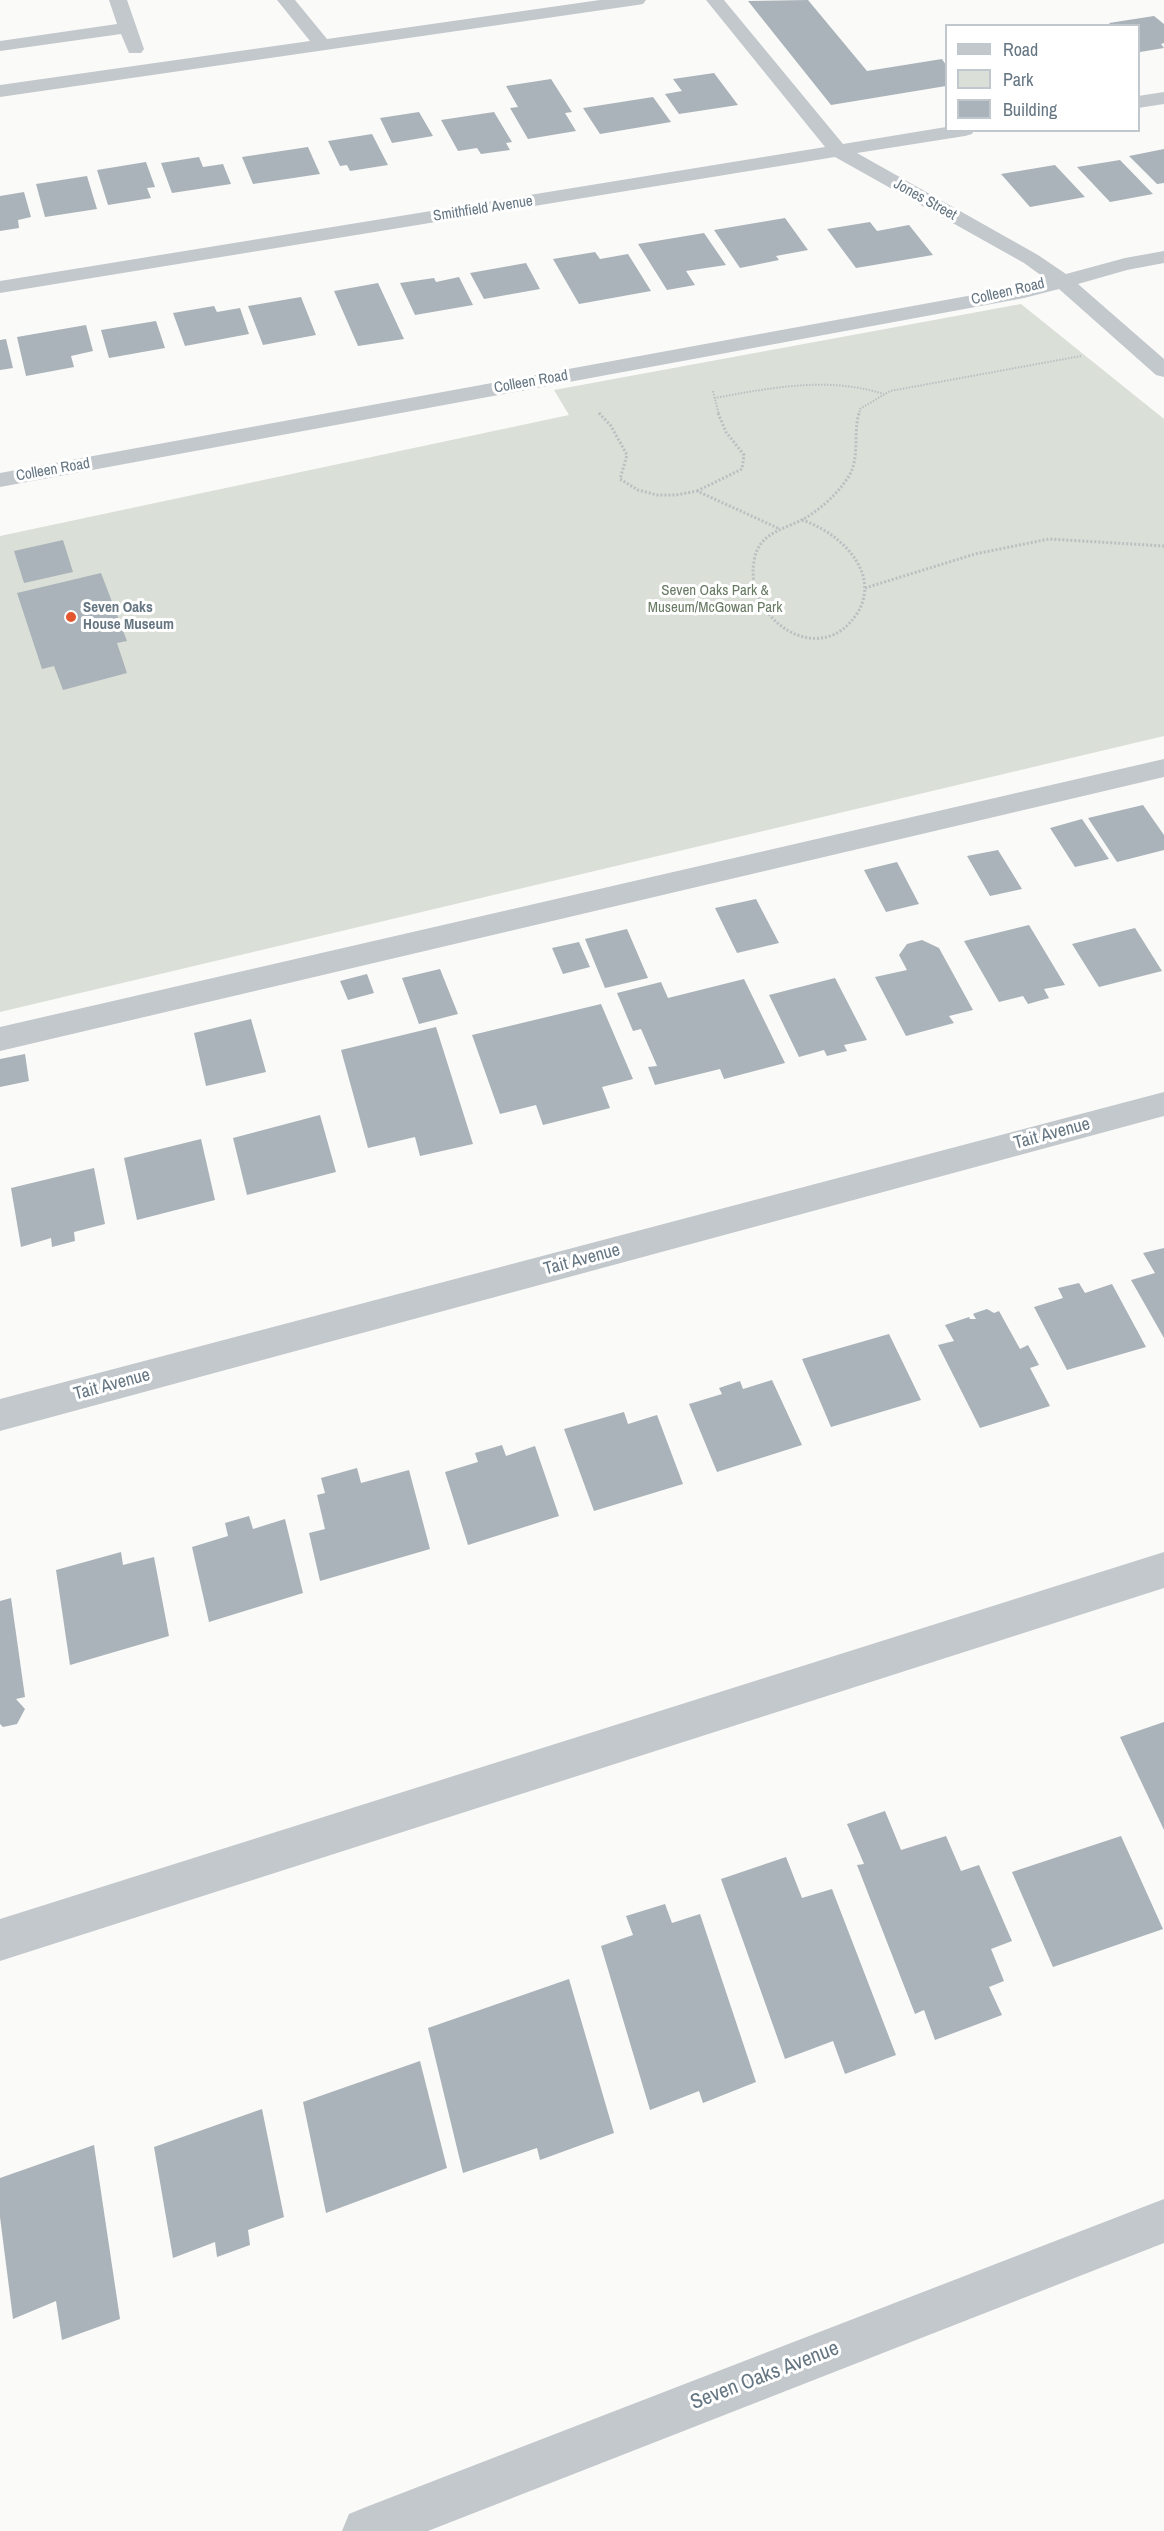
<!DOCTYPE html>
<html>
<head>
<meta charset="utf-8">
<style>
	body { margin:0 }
	#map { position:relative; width:1164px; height:2531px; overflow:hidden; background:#fafaf8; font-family:"Archivo Narrow",sans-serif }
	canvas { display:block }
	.legend { position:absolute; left:945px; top:24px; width:195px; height:108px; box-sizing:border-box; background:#fff; border:2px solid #c1c8cd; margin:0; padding:8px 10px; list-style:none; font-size:18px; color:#657683 }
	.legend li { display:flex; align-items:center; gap:12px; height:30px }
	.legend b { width:30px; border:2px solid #c1c8cd }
</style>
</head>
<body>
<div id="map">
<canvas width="1164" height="2531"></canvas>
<ul class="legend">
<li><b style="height:8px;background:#c3c8cc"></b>Road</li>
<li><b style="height:16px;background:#dadfd7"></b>Park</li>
<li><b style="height:16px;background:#aab3b9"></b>Building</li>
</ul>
</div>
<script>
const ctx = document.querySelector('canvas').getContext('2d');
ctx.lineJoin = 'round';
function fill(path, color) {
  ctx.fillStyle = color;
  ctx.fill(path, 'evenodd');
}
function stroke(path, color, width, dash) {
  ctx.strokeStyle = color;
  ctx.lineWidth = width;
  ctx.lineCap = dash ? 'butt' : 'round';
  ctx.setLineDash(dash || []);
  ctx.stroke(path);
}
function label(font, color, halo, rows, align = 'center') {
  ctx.font = font + ' "Archivo Narrow",sans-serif';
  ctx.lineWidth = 6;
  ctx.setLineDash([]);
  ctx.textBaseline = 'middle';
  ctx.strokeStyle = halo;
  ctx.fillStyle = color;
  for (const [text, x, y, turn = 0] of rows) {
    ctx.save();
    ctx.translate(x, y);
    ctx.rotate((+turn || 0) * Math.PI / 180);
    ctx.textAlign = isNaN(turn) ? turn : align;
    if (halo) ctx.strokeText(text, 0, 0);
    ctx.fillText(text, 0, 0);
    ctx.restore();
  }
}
const green = new Path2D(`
	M1021,304L1164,419V736L0,1012V536L569,415L554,390Z`);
const building = new Path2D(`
	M808,0L867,71L942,59L946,65V86L831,105L748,1Z
	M1154,16L1164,24V43L1161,44L1164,48L1140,52L1138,26H1112L1109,23Z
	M714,73L738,105L679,114L665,94L682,91L673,79Z
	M551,79L572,112L565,113L576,131L528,139L510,108L518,107L506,86Z
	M653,97L671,122L600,134L583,108Z
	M419,112L433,136L392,143L380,118Z
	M494,112L512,142L506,143L510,150L481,154L477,148L458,151L441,120Z
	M372,134L388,165L350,171L347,165L340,166L328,141Z
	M308,147L320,174L253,184L242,157Z
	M1164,149V183L1157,184L1129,156Z
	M199,157L203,167L223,164L231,184L172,193L161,163Z
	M1120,160L1153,194L1110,202L1077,167Z
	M146,162L155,187L147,188L151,198L108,205L97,170Z
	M1055,165L1085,197L1030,207L1001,174Z
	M87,176L97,209L45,217L36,184Z
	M24,192L31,217L18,220L19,228L0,231V196Z
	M785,218L808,250L776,256L779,260L740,268L714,230Z
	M870,222L877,231L909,225L933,255L856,268L827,229Z
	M704,233L726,265L686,271L695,285L667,290L638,244Z
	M595,252L600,259L628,254L651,291L579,304L553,259Z
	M526,263L540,289L484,299L470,273Z
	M459,277L473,305L415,315L400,283L434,278L436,282Z
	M378,283L404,339L358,346L334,291Z
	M301,297L316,335L263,345L248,306Z
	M214,306L217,312L240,308L249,334L185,346L173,313Z
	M156,321L165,348L109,358L101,330Z
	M86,325L93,351L71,356L74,367L26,376L17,337Z
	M6,339L13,368L0,370V340Z
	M63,540L73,572L24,583L14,551Z
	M101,573L127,641L117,643L127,673L63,690L54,666L42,669L17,593Z
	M1143,805L1164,835V850L1117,862L1088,818Z
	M1082,819L1109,859L1075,867L1050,828Z
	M998,850L1022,889L990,896L967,856Z
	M897,862L919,904L886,912L864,870Z
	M756,899L779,943L737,953L715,908Z
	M1029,925L1065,985L1044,989L1049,998L1028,1004L1023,996L999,1002L964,941Z
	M1135,928L1162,971L1099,987L1072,944Z
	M627,929L648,978L605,988L585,939Z
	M922,940L939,948L973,1010L949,1016L954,1023L906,1036L875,977L907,970L899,955L907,944Z
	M579,942L590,967L563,974L552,948Z
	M440,969L458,1014L419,1024L402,978Z
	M367,974L374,993L348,1000L340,981Z
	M835,978L867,1040L844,1045L847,1051L827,1056L824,1050L799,1057L769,995Z
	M744,979L785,1063L724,1079L720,1069L655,1085L648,1067L657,1066L641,1029L633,1031L617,993L661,982L668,998Z
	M601,1004L633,1079L602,1087L610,1108L543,1125L536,1105L500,1114L472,1035Z
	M251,1019L266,1072L206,1086L194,1033Z
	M436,1027L473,1144L420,1156L415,1137L368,1148L341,1050Z
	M25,1054L29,1081L0,1087V1059Z
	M320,1115L336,1172L247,1195L233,1138Z
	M201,1139L215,1200L137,1220L124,1158Z
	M94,1168L105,1224L74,1232L75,1241L52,1247L51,1238L21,1247L11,1188Z
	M1164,1248V1338L1131,1280L1155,1273L1143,1253Z
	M1079,1283L1085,1293L1112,1284L1146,1347L1067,1370L1034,1307L1063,1298L1058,1288Z
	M987,1309L994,1313L999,1311L1020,1349L1028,1345L1039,1365L1030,1368L1050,1406L980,1428L938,1345L954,1341L945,1325L969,1317L970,1319H976L973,1314L975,1313Z
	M889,1334L921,1400L831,1427L802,1359Z
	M772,1380L802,1445L717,1472L689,1404L722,1394L719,1388L740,1381L743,1389Z
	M624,1412L628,1424L657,1415L683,1484L594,1511L564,1429Z
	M502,1445L506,1456L535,1446L559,1516L468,1545L445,1472L478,1462L475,1453Z
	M357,1468L361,1483L409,1470L430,1549L320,1581L309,1533L325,1529L317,1495L325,1493L321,1478Z
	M249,1516L253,1529L285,1519L303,1593L209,1622L192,1547L228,1536L225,1523Z
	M121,1552L123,1565L154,1557L169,1636L70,1665L56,1570Z
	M11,1598L25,1697L16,1699L25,1709L17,1724L3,1727L0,1724V1601Z
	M1164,1722V1830L1120,1737Z
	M885,1811L901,1850L946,1836L961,1871L979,1865L1012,1941L991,1949L1004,1981L989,1987L1002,2015L935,2040L924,2010L915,2014L857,1865L864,1864L847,1824Z
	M1121,1836L1163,1929L1053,1967L1012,1872Z
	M786,1857L802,1898L832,1889L896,2055L845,2074L833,2041L785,2059L721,1879Z
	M665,1904L672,1923L700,1914L756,2082L703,2103L699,2091L650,2110L601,1946L633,1935L626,1916Z
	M569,1979L614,2133L540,2160L537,2148L463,2173L428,2028Z
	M420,2061L447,2168L326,2213L303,2102Z
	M262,2109L284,2217L248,2230L250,2245L217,2257L215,2242L173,2258L154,2147Z
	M94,2145L120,2319L62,2340L56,2301L13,2319L0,2217V2178Z`);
const pathFar1 = new Path2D(`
	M713,391L719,415
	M714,398C772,388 826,376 884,394
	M599,413L601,415
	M859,415L860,409L890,391L1081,356`);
const path = new Path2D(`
	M599,413L611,426L627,455L620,479L638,490L657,495H676L697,491L780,529
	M697,491L742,469L744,455L726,432L718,413
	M802,520C837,531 882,571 858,612C821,672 744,619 754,561C759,531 785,530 807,517C823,507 838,493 849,476C860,457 853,434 859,413
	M865,588L975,554L1049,539L1164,546`);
const minor = new Path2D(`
	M109,0H127L144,49L141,53H129L121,34L0,51V41L117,24Z
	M277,0H295L327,39L600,0H646L643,4L637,5L0,97V85L310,41Z
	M706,0H724L843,144L946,127V130H974L972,134L965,136L857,153L1038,255L1066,274L1125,258L1164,251V263L1127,270L1078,284L1164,359V377L1156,375L1059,289L1024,298L0,487V473L1022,286L1046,279L1024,263L835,157L0,293V281L825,147Z
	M1164,92V104L1138,108V96Z
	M1164,759V777L0,1051V1027Z
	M1164,1092V1116L0,1431V1399Z
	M1164,1552V1588L0,1961V1919Z
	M1164,2199V2243L428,2531H342L349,2514L366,2507Z`);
const markers = [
	[71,617,6,"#e4572e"]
];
const farStreetnames = [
	["Jones Street",925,200,29],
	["Smithfield Avenue",483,209,-9],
	["Colleen Road",1008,292,-13],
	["Colleen Road",531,382,-10],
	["Colleen Road",53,470,-10]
];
const farParknames = [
	["Seven Oaks Park &",715,591],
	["Museum/McGowan Park",715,608]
];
const farPoinames = [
	["Seven Oaks",83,608],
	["House Museum",83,625]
];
const streetNames = [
	["Tait Avenue",1052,1134,-15],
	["Tait Avenue",582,1260,-15],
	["Tait Avenue",112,1385,-15]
];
const nearStreetnames = [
	["Seven Oaks Avenue",765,2376,-21]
];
fill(green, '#dadfd7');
fill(building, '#aab3b9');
stroke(pathFar1, '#bbbfc2', 2, [1.5, 1.5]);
stroke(path, '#bbbfc2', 3, [2, 2]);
fill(minor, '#c3c8cc');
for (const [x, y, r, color] of markers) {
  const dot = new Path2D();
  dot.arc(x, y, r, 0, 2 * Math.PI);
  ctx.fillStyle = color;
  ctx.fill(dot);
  stroke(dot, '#fff', 2);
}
label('15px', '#657683', '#fff', farStreetnames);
label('15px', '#687a64', '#fff', farParknames);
label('bold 15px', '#657683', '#fff', farPoinames, 'left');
label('18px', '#657683', '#fff', streetNames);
label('21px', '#657683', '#fff', nearStreetnames);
</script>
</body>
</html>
